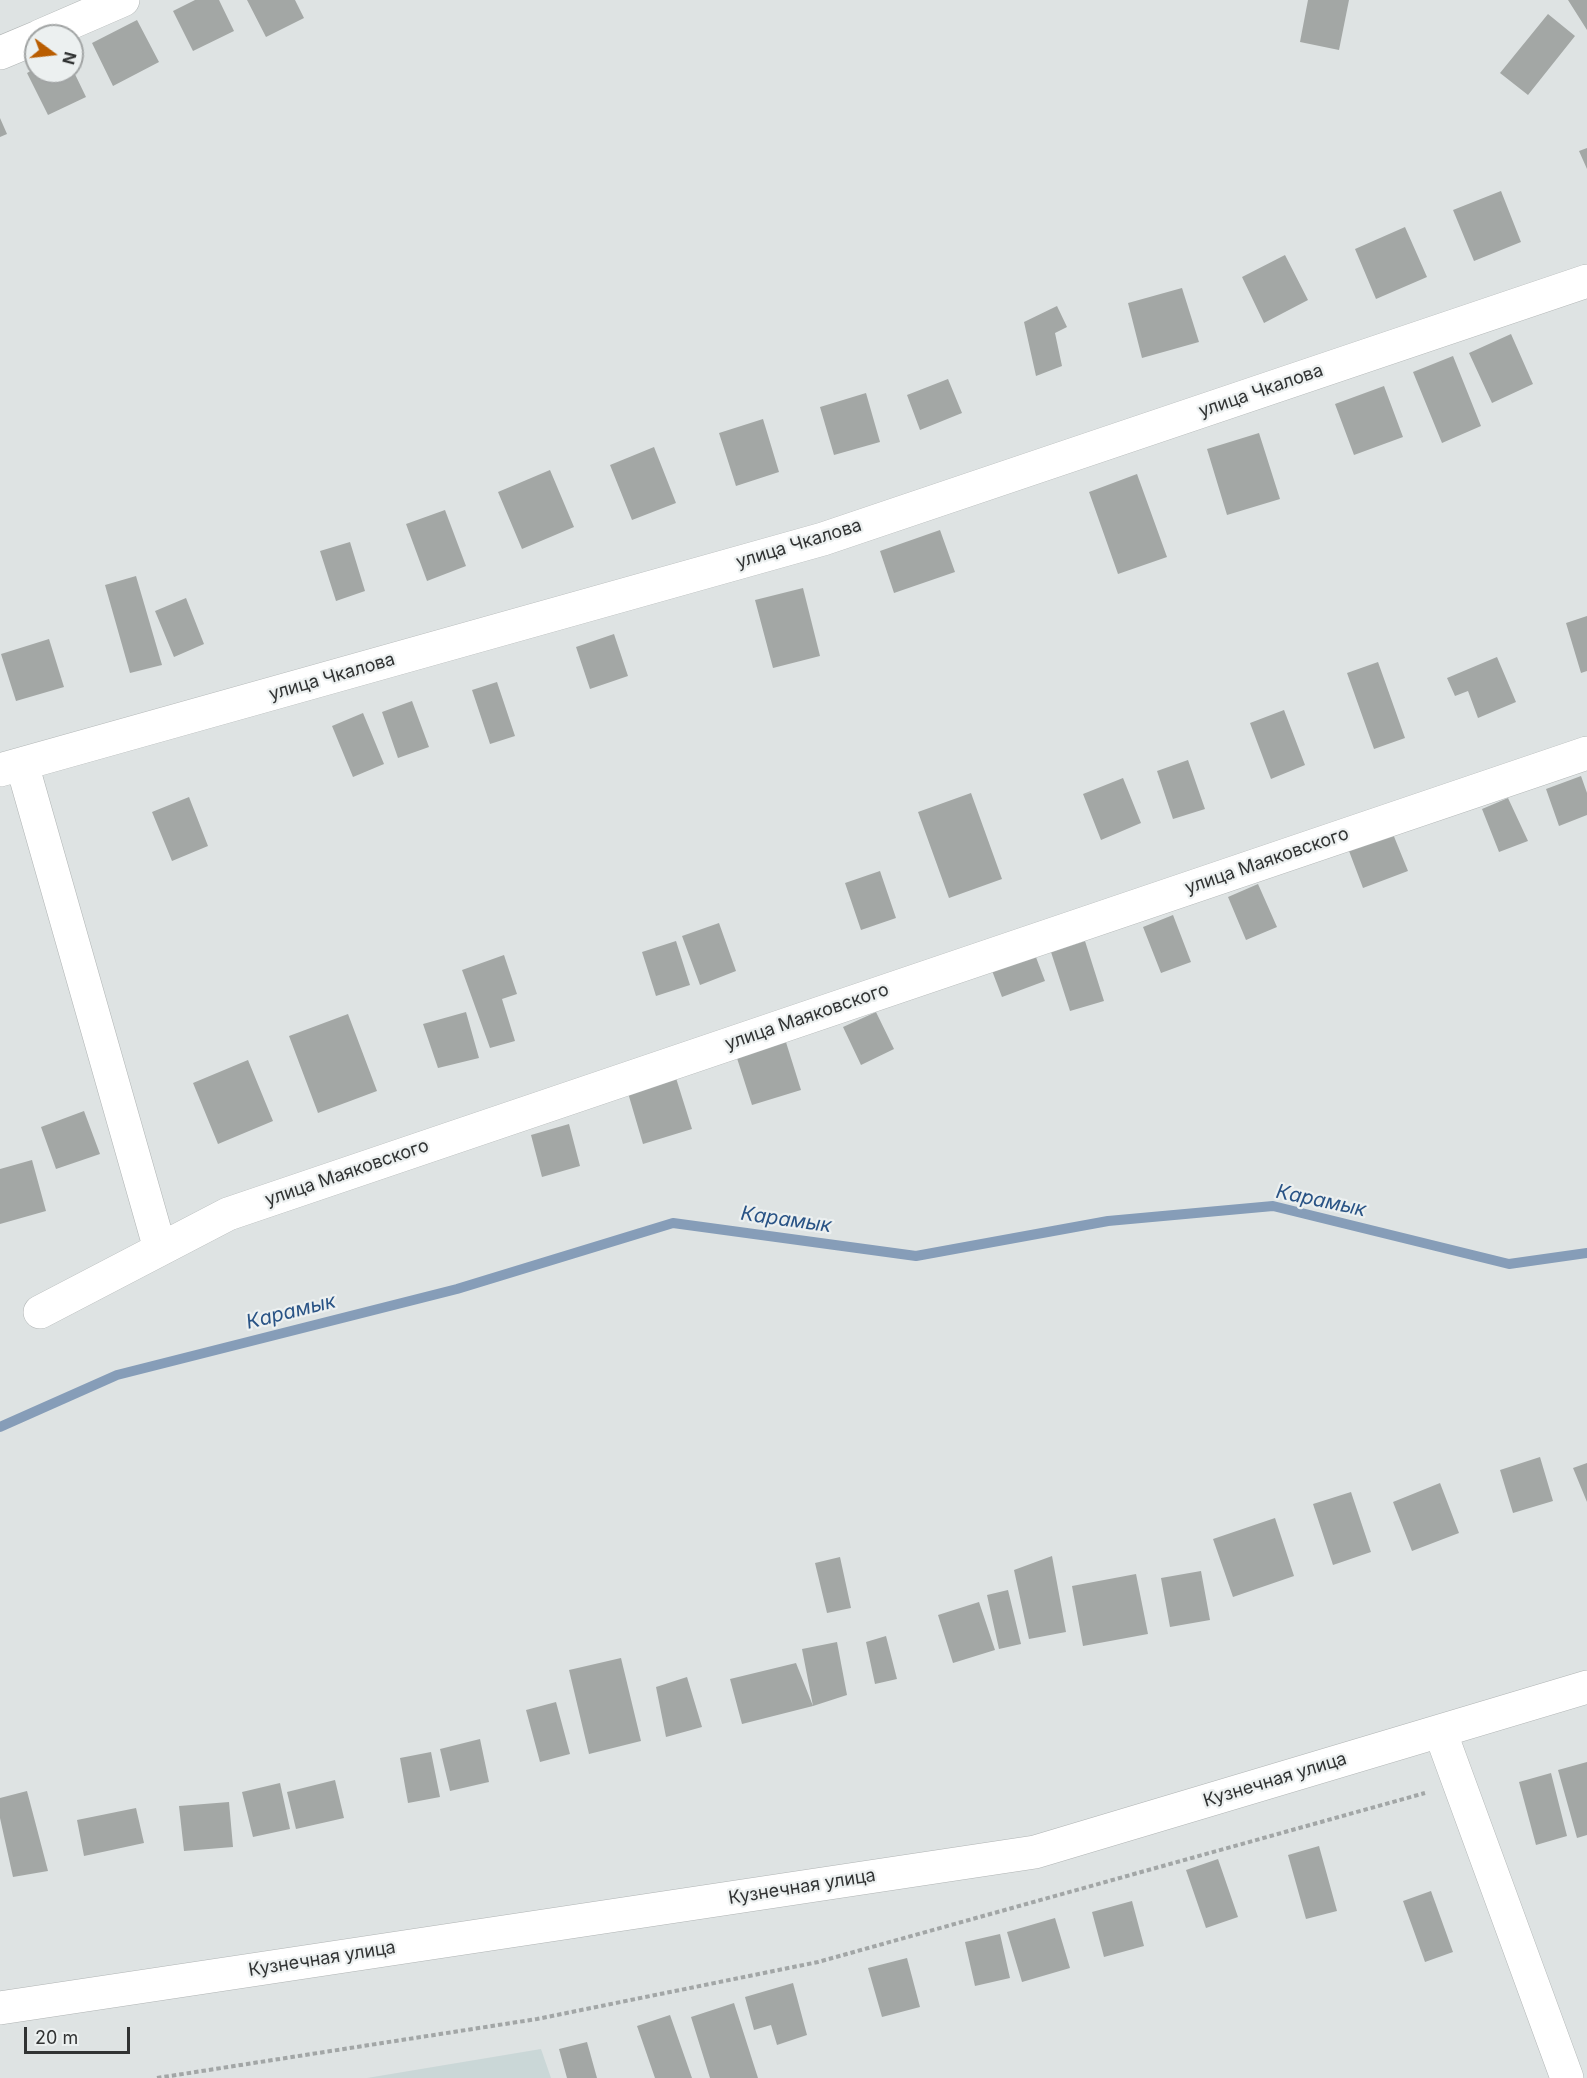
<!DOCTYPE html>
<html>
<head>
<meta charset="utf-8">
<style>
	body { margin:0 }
	#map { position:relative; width:1587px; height:2078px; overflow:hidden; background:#dee3e3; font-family:Inter,sans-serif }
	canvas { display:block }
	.north { position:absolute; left:24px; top:24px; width:60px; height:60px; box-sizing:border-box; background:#ecf0f0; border:2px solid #a1a4a4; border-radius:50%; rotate:105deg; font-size:16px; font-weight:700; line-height:24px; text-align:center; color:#313333 }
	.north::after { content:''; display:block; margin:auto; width:21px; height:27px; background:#b95d01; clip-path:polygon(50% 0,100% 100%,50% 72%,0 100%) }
	.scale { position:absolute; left:24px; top:2027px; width:106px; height:27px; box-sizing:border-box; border:3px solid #313333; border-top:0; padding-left:8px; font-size:18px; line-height:21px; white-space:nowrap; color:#313333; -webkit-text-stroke:4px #ecf0f0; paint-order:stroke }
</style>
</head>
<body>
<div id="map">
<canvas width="1587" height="2078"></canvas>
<div class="north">N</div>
<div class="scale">20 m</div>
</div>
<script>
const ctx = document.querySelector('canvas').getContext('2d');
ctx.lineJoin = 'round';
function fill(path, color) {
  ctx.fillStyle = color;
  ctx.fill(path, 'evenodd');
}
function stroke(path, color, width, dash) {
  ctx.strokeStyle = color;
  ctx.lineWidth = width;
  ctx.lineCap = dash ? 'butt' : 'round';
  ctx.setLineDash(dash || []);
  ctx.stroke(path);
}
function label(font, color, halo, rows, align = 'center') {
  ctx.font = font + ' Inter,sans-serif';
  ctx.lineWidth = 4.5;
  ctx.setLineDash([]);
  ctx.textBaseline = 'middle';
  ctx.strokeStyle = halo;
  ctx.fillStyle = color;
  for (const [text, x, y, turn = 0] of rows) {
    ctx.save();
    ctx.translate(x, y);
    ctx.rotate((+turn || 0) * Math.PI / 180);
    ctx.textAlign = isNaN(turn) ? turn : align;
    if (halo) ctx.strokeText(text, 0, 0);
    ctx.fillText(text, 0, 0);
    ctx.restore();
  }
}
const built = new Path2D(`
	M541,2049L551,2078H367Z`);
const stream = new Path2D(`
	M0,1427L117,1375L457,1289L673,1223L916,1256L1108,1221L1273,1206L1509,1264L1587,1253`);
const building = new Path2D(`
	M195,0H219L234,31L193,51L173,11Z
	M247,0H295L304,18L266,37Z
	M1308,0H1349L1339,50L1300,42Z
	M1568,0H1587V30Z
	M1548,14L1575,36L1528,95L1500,73Z
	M137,20L159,62L113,86L92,43Z
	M36,68V72H72V68L86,97L48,115L27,73Z
	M0,118L7,134L0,137Z
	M1587,148V169L1579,151Z
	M1501,191L1521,242L1474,261L1453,210Z
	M1405,227L1427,277L1376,299L1355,249Z
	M1285,255L1308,300L1264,323L1242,277Z
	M1182,288L1199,342L1142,358L1128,303Z
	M1057,306L1067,327L1055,333L1062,366L1036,376L1024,322Z
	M1511,334L1533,384L1492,403L1469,353Z
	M1453,356L1481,426L1442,443L1413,372Z
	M948,379L962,413L920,430L907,395Z
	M1384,386L1403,437L1354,455L1335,404Z
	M866,393L880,442L834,455L820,407Z
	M763,419L779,472L736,486L719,433Z
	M1259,433L1280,499L1227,515L1207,449Z
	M654,447L676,503L632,520L610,465Z
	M550,470L574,527L522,549L498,492Z
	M1137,474L1167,557L1118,574L1089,492Z
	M445,510L466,566L427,581L406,524Z
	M940,530L955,572L894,593L880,551Z
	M350,542L365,591L336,601L320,551Z
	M136,576L162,665L130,673L105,585Z
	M803,588L820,656L773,668L755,600Z
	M186,598L204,644L174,657L155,611Z
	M1587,616V671L1581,673L1566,623Z
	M614,634L628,676L590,689L576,647Z
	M49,639L64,687L16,701L1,654Z
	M1497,657L1516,702L1478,718L1468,691L1455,696L1447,678Z
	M1378,662L1405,738L1374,749L1347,673Z
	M497,682L515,736L490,744L472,690Z
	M412,701L429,747L398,758L382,712Z
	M1284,710L1305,765L1271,779L1250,723Z
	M363,713L384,764L353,777L332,726Z
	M1188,760L1205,809L1173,819L1157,771Z
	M1581,776L1587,793V815L1559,826L1546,789Z
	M1123,778L1141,823L1101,840L1083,794Z
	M971,793L1002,879L949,898L918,812Z
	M189,797L208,846L172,861L152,812Z
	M1508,798L1528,841L1499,852L1482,809Z
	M1393,834L1408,871L1363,888L1349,851Z
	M880,871L896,918L861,930L845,883Z
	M1258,884L1277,927L1246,940L1228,897Z
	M1173,915L1191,962L1161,973L1143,927Z
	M719,923L736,971L700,985L682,936Z
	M676,941L690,985L656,996L642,952Z
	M1085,941L1104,1001L1070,1011L1051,952Z
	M1034,952L1045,981L1002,997L991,968Z
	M504,955L517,994L502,999L515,1041L490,1048L462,970Z
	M466,1012L479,1058L438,1068L423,1024Z
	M876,1012L894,1049L861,1065L843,1027Z
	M348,1014L377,1091L318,1113L289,1036Z
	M785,1039L801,1090L752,1105L736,1055Z
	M248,1060L273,1121L218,1144L193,1083Z
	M676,1078L692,1129L643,1144L628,1093Z
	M84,1111L100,1154L56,1169L41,1127Z
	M569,1124L580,1166L542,1177L531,1135Z
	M32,1160L46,1211L0,1224V1169Z
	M1540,1457L1553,1501L1513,1513L1500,1470Z
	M1587,1463V1502L1573,1468Z
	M1440,1483L1459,1533L1412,1551L1393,1502Z
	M1351,1492L1371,1552L1333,1565L1313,1504Z
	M1275,1518L1294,1576L1233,1597L1213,1539Z
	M1052,1556L1066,1632L1029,1639L1014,1570Z
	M840,1557L851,1608L827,1613L815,1563Z
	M1201,1571L1210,1620L1170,1627L1161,1578Z
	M1136,1574L1148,1634L1083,1646L1072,1586Z
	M1008,1590L1021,1644L999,1649L987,1595Z
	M979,1602L995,1650L953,1663L938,1615Z
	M886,1636L897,1679L875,1684L866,1642Z
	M837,1642L847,1695L813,1706L802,1649Z
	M621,1658L641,1741L589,1754L569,1670Z
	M796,1663L813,1706L742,1724L730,1679Z
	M687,1677L702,1727L666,1737L656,1687Z
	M556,1702L570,1754L540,1762L526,1710Z
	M480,1739L489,1782L450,1791L440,1749Z
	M431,1752L440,1797L408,1803L400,1758Z
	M1587,1762V1835L1577,1838L1558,1770Z
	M1551,1773L1567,1836L1536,1845L1519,1782Z
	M335,1780L344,1818L296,1829L287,1792Z
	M280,1783L290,1829L253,1837L242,1792Z
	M27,1791L48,1871L13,1877L0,1818V1798Z
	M229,1802L233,1847L184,1851L179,1806Z
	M136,1808L144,1843L84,1856L77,1820Z
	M1319,1846L1337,1911L1306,1919L1288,1855Z
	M1218,1859L1238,1917L1206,1928L1186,1870Z
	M1431,1891L1453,1952L1425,1962L1403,1901Z
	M1132,1901L1144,1946L1104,1957L1092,1912Z
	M1055,1918L1070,1968L1022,1982L1007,1932Z
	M1000,1934L1010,1978L975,1986L965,1942Z
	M907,1958L920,2007L882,2017L868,1968Z
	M793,1983L807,2035L777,2045L771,2025L754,2030L745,1997Z
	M734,2003L758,2078H710L691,2017Z
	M670,2015L692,2078H655L637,2026Z
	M587,2042L597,2078H567L559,2049Z`);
const path = new Path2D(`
	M157,2078L537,2019L818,1962L1425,1793`);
const minor = new Path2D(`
	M40,36L123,0
	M0,53L36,38
	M22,764L160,1249
	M0,770L823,539L1587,281
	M40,1312L228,1214L1587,753
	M1440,1731L1567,2078
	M0,2008L1035,1852L1587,1687`);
const streetNames = [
	["улица Чкалова",1261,391,-19],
	["улица Чкалова",799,544,-17],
	["улица Чкалова",332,677,-16],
	["улица Маяковского",1267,861,-19],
	["улица Маяковского",807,1017,-19],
	["улица Маяковского",347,1173,-19],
	["Кузнечная улица",1275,1780,-17],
	["Кузнечная улица",802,1887,-9],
	["Кузнечная улица",322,1959,-9]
];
const waterNames = [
	["Карамык",1321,1201,12],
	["Карамык",786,1220,8],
	["Карамык",291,1312,-14]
];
fill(built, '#cad7d7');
stroke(stream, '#869db8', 10);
fill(building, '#a3a7a5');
stroke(minor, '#b0b4b4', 34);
stroke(path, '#a2a6a6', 4, [4.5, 3]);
stroke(minor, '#fff', 33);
label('18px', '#313333', '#ecf0f0', streetNames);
label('italic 20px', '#295385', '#ecf0f0', waterNames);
</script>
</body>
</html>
